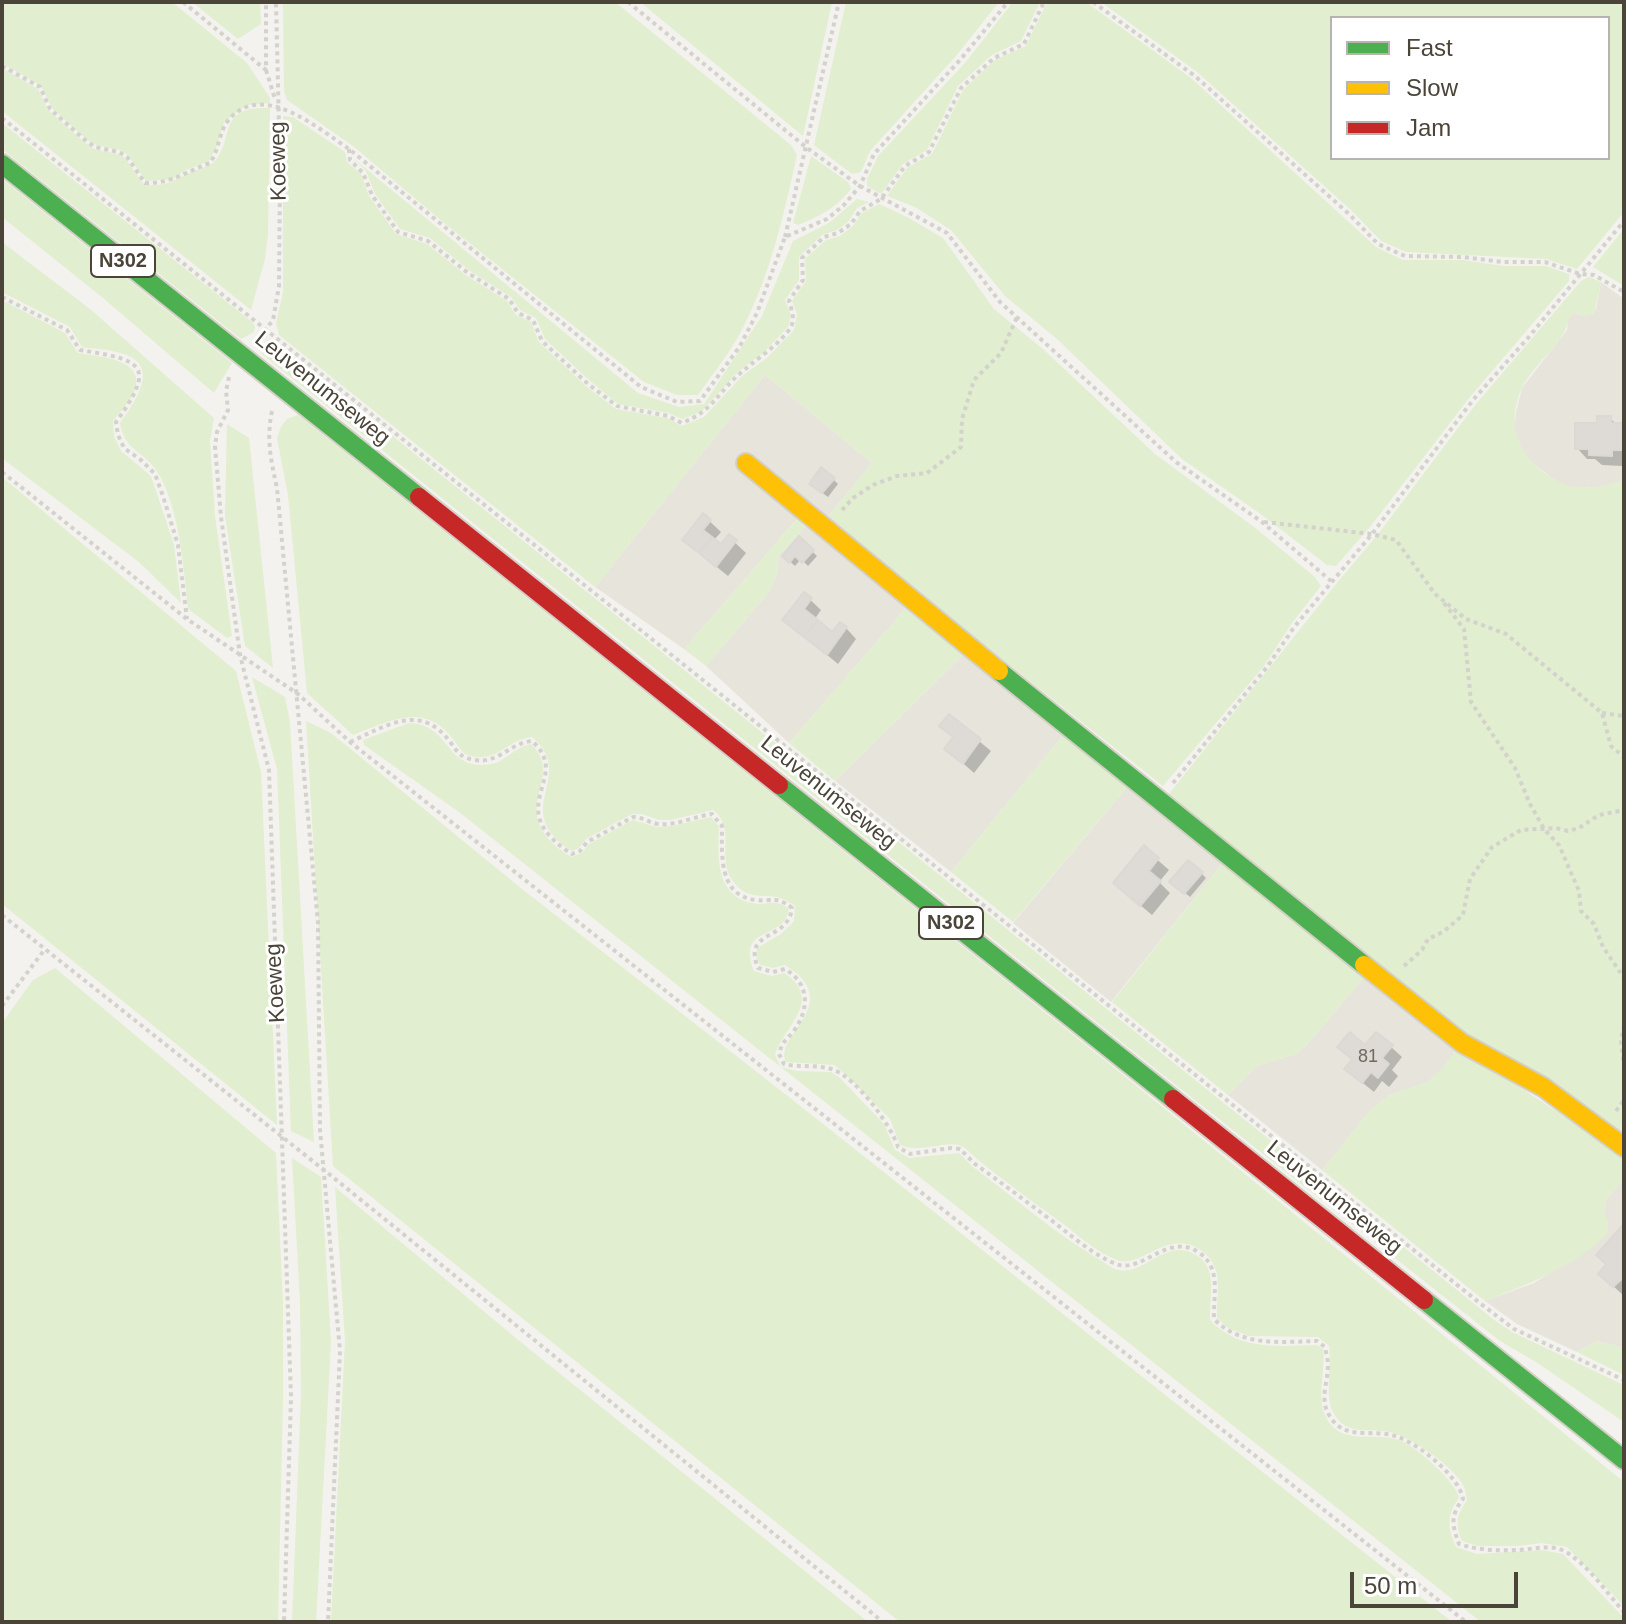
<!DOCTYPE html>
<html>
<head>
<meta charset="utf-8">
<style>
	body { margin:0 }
	#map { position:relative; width:1626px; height:1624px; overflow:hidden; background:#f4f2ee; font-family:Helvetica,sans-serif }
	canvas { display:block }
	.frame { position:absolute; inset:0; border:4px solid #4b4439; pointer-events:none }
	.legend { position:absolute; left:1330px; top:16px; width:280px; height:144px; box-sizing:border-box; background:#fff; border:2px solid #b7b4b0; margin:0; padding:10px 14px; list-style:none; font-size:24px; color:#4b4439 }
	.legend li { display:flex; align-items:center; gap:16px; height:40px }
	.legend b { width:40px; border:2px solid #b7b4b0 }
	.scale { position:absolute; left:1350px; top:1572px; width:168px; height:36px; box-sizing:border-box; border:4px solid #4b4439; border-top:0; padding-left:10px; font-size:24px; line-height:28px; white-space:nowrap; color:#4b4439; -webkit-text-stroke:6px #fff; paint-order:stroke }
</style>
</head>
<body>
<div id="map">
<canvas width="1626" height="1624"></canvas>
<div class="frame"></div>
<ul class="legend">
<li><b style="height:10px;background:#4caf50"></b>Fast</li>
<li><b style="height:10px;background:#ffc107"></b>Slow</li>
<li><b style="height:10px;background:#c62828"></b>Jam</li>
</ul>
<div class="scale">50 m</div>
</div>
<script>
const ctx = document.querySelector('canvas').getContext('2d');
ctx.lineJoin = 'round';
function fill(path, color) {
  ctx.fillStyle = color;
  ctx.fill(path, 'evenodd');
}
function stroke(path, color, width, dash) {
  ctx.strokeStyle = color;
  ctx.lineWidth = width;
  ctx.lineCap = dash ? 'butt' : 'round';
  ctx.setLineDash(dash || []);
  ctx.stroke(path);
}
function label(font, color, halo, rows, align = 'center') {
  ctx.font = font + ' Helvetica,sans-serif';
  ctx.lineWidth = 6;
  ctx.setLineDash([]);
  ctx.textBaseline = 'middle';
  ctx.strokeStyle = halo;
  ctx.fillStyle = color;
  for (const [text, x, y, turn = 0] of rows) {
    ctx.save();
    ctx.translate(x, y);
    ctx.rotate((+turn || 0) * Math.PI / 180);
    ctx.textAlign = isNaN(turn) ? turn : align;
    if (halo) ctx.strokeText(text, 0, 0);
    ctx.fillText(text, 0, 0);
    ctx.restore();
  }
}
const residential = new Path2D(`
	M1601,282L1624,299V480L1601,487L1575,488L1557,482L1526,458L1514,431L1516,412L1522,388L1567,330L1569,316L1575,313L1584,316L1596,309Z
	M765,375L872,463L825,520L797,519L684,649L595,587Z
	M806,526L906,608L789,743L706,666L769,592L777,574L779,555Z
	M963,655L1063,735L951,872L835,781Z
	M1129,785L1225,860L1111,1002L1013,923Z
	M1366,975L1458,1047L1442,1070L1426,1083L1389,1095L1370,1111L1322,1170L1228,1095L1257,1066L1296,1054L1306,1046Z
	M1624,1179V1348L1597,1341L1577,1352L1517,1324L1485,1301L1534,1283L1561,1266L1608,1224L1604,1214L1606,1200Z`);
const green = new Path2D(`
	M2,2H172L247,63L270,98V103L247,105L224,122L217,146L209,161L186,170L173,179L146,181L128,155L120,150L96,145L86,139L52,108L41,86L2,63Z
	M192,2H260L261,24L238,39Z
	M283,2H615L791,145L797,155C783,218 769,282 737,339C726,358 711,376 698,395H677L644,382L443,222L353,146L287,100L284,91Z
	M640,2H832L803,136Z
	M846,2H999L956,56L870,151L861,172L852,174L814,145Z
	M1013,2H1040L1021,41L992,55L958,86L927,150L903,164L881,194L867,186V179L878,156L964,64Z
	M1047,2H1086L1191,78L1376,247L1403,260H1463L1503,266H1546L1569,274V281L1470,397L1370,527L1336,566L1327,565L1262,515L1182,459L1057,339L1005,296L951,230L915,207L887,196L907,168L932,154L963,90L995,60L1026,46Z
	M1101,2H1624V212L1577,269L1546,259L1406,252L1381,241L1352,211L1197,72ZM1332,18H1608V158H1332Z
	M2,68L38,89L48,110L84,142L94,149L118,154L125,158L144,185C169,186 170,182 191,172C198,169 208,167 214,162C236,138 215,106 270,108L268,234L265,259L251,310L2,111Z
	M283,116L293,117L345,152L347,162L361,174L369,196L396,234L427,244L467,276L507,301L516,315L531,322L539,342L586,386L616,409L667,418L682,426L704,417L743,375L767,358L794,330L797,314L792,301L806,281L805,259L826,240L840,236L853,226L862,213L879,204L907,217L943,238L994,309L1043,349L1155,454L1254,527L1315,577L1321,586L1292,623L1264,666L1163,786L825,520L872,463L765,375L595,587L279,335L276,323L283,292Z
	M2,123L252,322L255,327L254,332L241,339L2,149Z
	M811,156L848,182L851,189C836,208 820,216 798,225L793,223Z
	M353,158L638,393L679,407L704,404L762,316L793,241L829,223L857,199L869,202L857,208L848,222L837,230L822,235L799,257V280L785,300L791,315L788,327L763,353L739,371L701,412L682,419L668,413L618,404L590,381L545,339L536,318L520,310L511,297L470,271L430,238L400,229L375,194L366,171Z
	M2,179L232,363L214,393L103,298L2,217Z
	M1624,229V286L1593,267Z
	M2,242L90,309L214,418L210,441L215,516L232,636L227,638L188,609C184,570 179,503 156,470C142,450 124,450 120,423C135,402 163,364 120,353C108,349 95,349 82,347L70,327L2,292Z
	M1589,277L1601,282L1594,314L1584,316L1575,313L1570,316C1564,346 1535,361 1522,388C1507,419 1516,451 1542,471C1570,493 1591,490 1624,480V1140L1464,1036L1169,794L1336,584L1379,533L1476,404L1581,281Z
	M2,300L65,333L78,353C101,357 150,359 133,395C128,404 119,413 113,421L114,436L121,451L151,476L174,545L181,603L140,563L2,458Z
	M267,340H273L1493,1319L1512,1332L1624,1385V1422L1536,1362L1500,1341L1129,1048L262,354Z
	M298,415L1112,1066L1624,1482V1606L1567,1547L1542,1543L1518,1546H1478L1462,1541C1455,1524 1456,1516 1467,1500C1466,1495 1466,1491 1464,1487C1456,1468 1410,1436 1390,1432C1368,1428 1347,1436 1334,1414C1324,1398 1332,1367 1329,1346L1318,1337L1249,1336L1228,1328L1217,1318C1216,1294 1225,1268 1202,1251C1168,1226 1141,1270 1117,1260C1098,1253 1081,1238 1066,1226C1038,1206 1010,1185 983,1164C976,1159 971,1153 965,1148C949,1137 922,1155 900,1145L890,1119L844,1073L834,1065L786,1062C773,1034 847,1004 785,965L773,968L760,965L756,956L757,948L781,934L794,921L795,906C770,886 751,907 733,881C716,859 737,828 713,810L671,820H659L642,814H632L586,839L579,848L572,851C507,810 579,777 532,737C510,739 498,760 476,757C463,756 460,749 453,739C424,701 390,721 353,735L307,693L288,495L277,438L281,427L287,419Z
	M227,424L249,438L273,668L245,646L225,516Z
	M2,477L236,671L261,772L277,1125L2,904Z
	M797,519L806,526L779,555L777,574L769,592L706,666L684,649Z
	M906,608L963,655L835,781L789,743Z
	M252,677L285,697L290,722L314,1142L291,1131L277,769Z
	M306,721L331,733L522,889L789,1097L1452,1622H900L333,1166Z
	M409,723C452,724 444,772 491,764C505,762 515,747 531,744C569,780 499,811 571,857L582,853L589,844L633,820L656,827L672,826L711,817L719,827C718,857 715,895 752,903C769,907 772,897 789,909C784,942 736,924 754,971L772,976L784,973C825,1000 784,1026 775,1055L781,1067L797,1071L831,1072L840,1078L884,1124L895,1150L909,1158L959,1153L973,1167C1014,1197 1053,1232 1097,1258C1103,1261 1112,1269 1118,1270C1146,1276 1167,1234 1199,1257C1218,1271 1209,1300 1210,1320C1239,1351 1278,1346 1317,1345L1323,1349C1326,1371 1316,1397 1326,1417C1342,1449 1377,1429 1404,1442C1418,1449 1457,1483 1459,1498C1446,1515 1448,1528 1456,1547L1477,1554L1542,1550L1563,1554L1624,1618V1622H1481L459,812L364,745L363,740Z
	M1063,735L1129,785L1013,922L951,872Z
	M1225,860L1366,975L1306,1046L1296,1054L1257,1066L1228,1095L1112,1002Z
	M55,968L276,1153L283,1303V1397L278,1622H2V1023L33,980Z
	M1458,1047L1624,1155V1179L1606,1200L1604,1214L1608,1224L1607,1234C1575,1266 1527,1285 1485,1301L1322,1170L1370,1111L1389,1095L1426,1083L1442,1069Z
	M292,1158L321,1177L331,1342L316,1622H292L301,1394L300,1302Z
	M335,1187L517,1339L868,1622H331L345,1341Z
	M1597,1341L1624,1348V1375L1577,1352Z`);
const shadow = new Path2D(`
	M1610,418L1617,425H1624L1622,466L1602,465L1595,459H1587L1577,448Z
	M833,479L838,484L828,497L816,488Z
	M704,516L721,532L714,540L722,547L729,537L746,553L728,576L696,550Z
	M799,539L817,556L808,566L801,559L795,566L784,556Z
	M804,594L821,610L814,620L833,634L846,628L856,639L838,664L784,619Z
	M950,717L991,751L974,773L947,749L955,739Z
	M1144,848L1169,870L1159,882L1170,893L1152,915L1126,893Z
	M1201,873L1206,878L1190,897L1177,886Z
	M1391,1047L1402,1057L1392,1070L1398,1076L1389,1087L1382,1081L1374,1092L1358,1079L1365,1048Z
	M1624,1227V1296L1611,1284L1609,1265Z`);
const building = new Path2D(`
	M1597,416H1611V423H1624V450H1612V456L1589,455V449H1575V423H1597Z
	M821,467L835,478L822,493L809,484Z
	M703,513L711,520L703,530L712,537L699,553L682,540Z
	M729,534L737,540L716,567L699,553L712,537L721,544Z
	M799,536L814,550L802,563L795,556L789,563L782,556Z
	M804,592L812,598L804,609L818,620L804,637L782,620Z
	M818,620L832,632L840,622L847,627L827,655L804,637Z
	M949,714L981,739L963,764L944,749L953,737L939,726Z
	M1144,845L1159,858L1149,871L1161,881L1140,906L1113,883Z
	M1188,860L1203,872L1184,894L1169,882Z
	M1350,1032L1365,1045L1376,1032L1393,1045L1382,1058L1389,1064L1378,1078L1371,1072L1362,1083L1344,1069L1352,1059L1337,1047Z
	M1624,1224V1277L1613,1287L1598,1274L1606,1264L1596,1255Z`);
const path = new Path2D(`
	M183,2L266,70V2
	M628,2L807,148L860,186L947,233L1000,302L1176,462L1262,522L1331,581
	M1093,2L1195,76L1349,214L1378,244L1405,256L1462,257L1503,262H1545L1580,274L1594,275L1624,292
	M2,66L40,87L50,109L85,140L95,147L119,152L127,157L145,183C171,184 187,171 210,163C219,150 219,133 227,122C260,78 319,129 349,149L641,387L677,402L700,401L740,346L757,313L785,237L827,219L843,206L860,186L874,154L960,60L1008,2
	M266,70L275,99
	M2,118L1481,1304L1514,1329L1624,1380
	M349,149L350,160L363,173L372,195L398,232L428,241L468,273L509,299L518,313L533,320L542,341L588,384L617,406L668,416L682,423C715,410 717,392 743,371C758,358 776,347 789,330C796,321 792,311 789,301L803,280L802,258L824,237L838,233L851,224L860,211L881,199L905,166L929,152L961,88L994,58L1024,44L1044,2
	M785,237L839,2
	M2,297L67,330L80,350C141,360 158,364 116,422L118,435L124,448L141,460L155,474L163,496L178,545L187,619
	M259,338L273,320L279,286L280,169L276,2
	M229,377L226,391L228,410L217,432L215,446L221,517L240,655L269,770L291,1397L284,1622
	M272,411C266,439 271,461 277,488L318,923L320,1130L340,1351L328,1622
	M2,472L187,619L298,694L350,742L1466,1622
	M842,510L853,498L873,485L897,476L927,473L961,447L962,419L974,380L1001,353L1017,317
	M1264,522L1372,534L1396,540L1435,594L1466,619L1506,634L1602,713L1611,746L1624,757
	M1444,603L1464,629L1471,702L1515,768L1530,804L1544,829L1559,845L1579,891L1581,911L1594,924L1603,947L1624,978
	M1602,713L1624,716
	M350,742C388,725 421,702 451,743C458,753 461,758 475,760C498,764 510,743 532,741C562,768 533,788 539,817C543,833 559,846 572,854L580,851L587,842L633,817C643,817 649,823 659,824C676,826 695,816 712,814L722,826C722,854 718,896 756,900C774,902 775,895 792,908C788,942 742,929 758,968L773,972L785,969C810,984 810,1009 793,1032C786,1040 782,1042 779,1054L784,1064C800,1068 820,1064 834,1070C857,1079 891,1125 898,1147L910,1154L951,1148L960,1149L975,1164C1002,1183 1028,1203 1055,1223C1074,1238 1094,1255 1116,1264C1142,1274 1168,1232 1198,1252C1222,1267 1213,1295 1214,1319C1241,1347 1281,1342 1317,1341L1325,1347C1326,1353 1328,1359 1328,1365C1328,1381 1320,1398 1328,1413C1341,1439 1364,1431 1387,1434C1412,1437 1459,1475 1463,1499C1450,1516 1452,1525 1459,1544C1478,1550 1496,1551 1516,1550C1532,1550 1551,1543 1566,1552C1589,1566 1606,1592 1624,1612
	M1173,783L1267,667L1295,626L1372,534L1473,400L1528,338L1624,221
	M2,915L324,1170L883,1622
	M1404,966L1422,950L1428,939L1443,932L1463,915L1470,879L1492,847L1521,830L1556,828L1568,831L1579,828L1599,815L1624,810
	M2,1006L45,949
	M1624,1025L1621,1041L1624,1067
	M1616,1111L1624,1100`);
const fast = new Path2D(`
	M2,164L419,497
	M999,671L1364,965
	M779,785L1173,1099
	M1424,1300L1624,1460`);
const slow = new Path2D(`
	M746,463L999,671
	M1364,965L1462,1043L1543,1087L1624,1147`);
const jam = new Path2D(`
	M419,497L779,785
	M1173,1099L1424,1300`);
const numberNames = [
	["81",1368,1057]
];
const shields = [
	[123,261,64],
	[951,923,64]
];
const shieldNames = [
	["N302",123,261],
	["N302",951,923]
];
const streetNames = [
	["Koeweg",279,161,-91],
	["Leuvenumseweg",322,389,39],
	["Leuvenumseweg",828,793,39],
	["Koeweg",276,983,-93],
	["Leuvenumseweg",1334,1198,39]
];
fill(residential, '#e7e4dc');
fill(green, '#e1eecf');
fill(shadow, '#0003');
fill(building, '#dedbd6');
stroke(building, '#dcd9d4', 2);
stroke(fast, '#d3cfc5', 22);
stroke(slow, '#d3cfc5', 22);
stroke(jam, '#d3cfc5', 22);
stroke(path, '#d3d2cc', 4, [4, 4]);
stroke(fast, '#4caf50', 18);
stroke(slow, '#ffc107', 18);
stroke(jam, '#c62828', 18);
label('18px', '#706a61', null, numberNames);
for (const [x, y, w] of shields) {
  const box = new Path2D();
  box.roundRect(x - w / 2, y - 16, w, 32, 6);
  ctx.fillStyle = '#fff';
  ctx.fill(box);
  stroke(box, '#4b4439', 2);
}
label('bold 20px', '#4b4439', null, shieldNames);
label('22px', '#4b4439', '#fff', streetNames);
</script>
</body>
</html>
